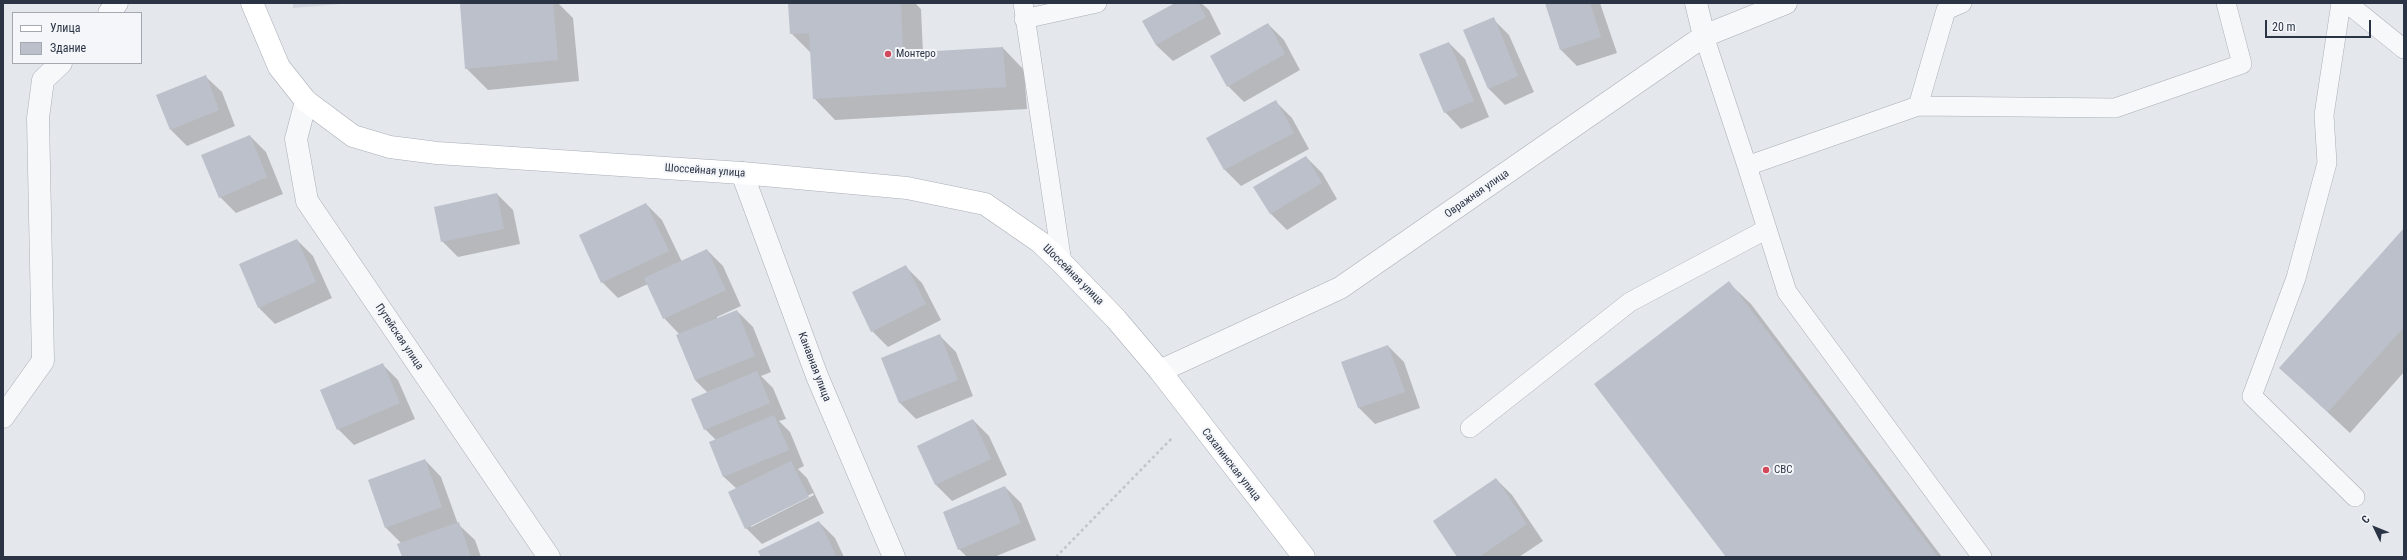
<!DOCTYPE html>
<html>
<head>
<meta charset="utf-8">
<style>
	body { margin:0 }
	#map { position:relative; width:2407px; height:560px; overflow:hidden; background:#e4e7ec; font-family:"Roboto Condensed",sans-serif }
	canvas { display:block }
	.frame { position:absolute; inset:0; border:4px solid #2b3445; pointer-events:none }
	.legend { position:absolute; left:12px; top:12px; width:130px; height:52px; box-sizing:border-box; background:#f4f6f9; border:1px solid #a4a8b1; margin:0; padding:5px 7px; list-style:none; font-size:12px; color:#2b3445 }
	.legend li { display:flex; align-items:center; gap:8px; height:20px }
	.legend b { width:20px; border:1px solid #a4a8b1 }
	.north { position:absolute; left:2355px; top:508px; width:40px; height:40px; -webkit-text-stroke:3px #f4f6f9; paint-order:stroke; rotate:313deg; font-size:11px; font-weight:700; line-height:16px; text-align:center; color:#2b3445 }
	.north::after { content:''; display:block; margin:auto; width:14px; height:18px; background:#2b3445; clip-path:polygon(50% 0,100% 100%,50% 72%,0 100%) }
	.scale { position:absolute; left:2265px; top:20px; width:106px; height:18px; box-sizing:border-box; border:2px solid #2b3445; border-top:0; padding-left:5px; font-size:12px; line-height:14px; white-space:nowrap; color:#2b3445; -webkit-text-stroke:3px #f4f6f9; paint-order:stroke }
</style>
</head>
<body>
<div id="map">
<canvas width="2407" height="560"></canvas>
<div class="frame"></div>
<ul class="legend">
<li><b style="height:5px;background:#fff"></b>Улица</li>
<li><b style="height:11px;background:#bbc0ca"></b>Здание</li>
</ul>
<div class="north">С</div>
<div class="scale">20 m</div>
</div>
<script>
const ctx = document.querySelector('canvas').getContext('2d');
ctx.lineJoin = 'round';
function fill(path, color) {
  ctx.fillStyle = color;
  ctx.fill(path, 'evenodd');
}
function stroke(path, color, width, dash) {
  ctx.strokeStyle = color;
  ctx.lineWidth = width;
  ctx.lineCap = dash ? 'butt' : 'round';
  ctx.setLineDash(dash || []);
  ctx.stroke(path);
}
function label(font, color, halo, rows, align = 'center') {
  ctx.font = font + ' "Roboto Condensed",sans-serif';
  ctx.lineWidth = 4;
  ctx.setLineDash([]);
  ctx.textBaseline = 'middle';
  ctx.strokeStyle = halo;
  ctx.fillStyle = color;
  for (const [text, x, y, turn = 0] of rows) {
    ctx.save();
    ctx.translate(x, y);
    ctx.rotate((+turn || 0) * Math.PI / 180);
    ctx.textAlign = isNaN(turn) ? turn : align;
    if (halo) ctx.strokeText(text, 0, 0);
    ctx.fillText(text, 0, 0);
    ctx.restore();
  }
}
const built = new Path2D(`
	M293,3H352L293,8Z`);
const shadow = new Path2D(`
	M482,3H558L573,18L579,81L488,90L466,68Z
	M789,3H915L921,9L923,53L1003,48L1024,70L1027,109L835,120L814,98L811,53L791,33Z
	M1177,3H1201L1209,10L1221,34L1173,61L1156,45L1143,22Z
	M1546,3H1600L1617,53L1577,66L1561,50Z
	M1493,19L1509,35L1534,92L1505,105L1489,89Z
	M1268,24L1284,40L1300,70L1244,102L1228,86Z
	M1449,43L1465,59L1489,117L1461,129L1445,112Z
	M205,76L222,92L235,126L187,146L171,130Z
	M1276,102L1292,118L1309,149L1241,186L1225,170L1208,138Z
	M250,136L266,152L283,194L236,213L220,197Z
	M1306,157L1322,173L1337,199L1287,230L1271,214L1255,188Z
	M497,194L513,210L520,244L458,257L442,241Z
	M646,204L662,220L682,262L707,250L723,266L741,306L717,317L718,319L737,311L753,327L771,372L761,376L773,388L786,419L779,421L790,432L804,466L798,469L807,478L824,513L762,544L746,528L737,489L724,477L710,442L716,440L705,429L708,393L695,380L677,336L680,335L664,318L648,284L618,298L602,282ZM813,493L814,495L751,527V525Z
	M2404,229V372L2350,433L2280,368Z
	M297,240L313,256L332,298L275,324L259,308Z
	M906,267L922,283L941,320L888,347L872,331Z
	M1729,283L1751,304L1942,557H1727Z
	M940,336L956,352L973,396L916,419L900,403L882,359Z
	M1388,346L1404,362L1420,408L1375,424L1359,408L1342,362Z
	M382,364L398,380L415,419L354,445L338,429Z
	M973,420L989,436L1007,475L952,501L936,485L918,446Z
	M425,460L441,477L458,524L475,540L481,557H403L402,544L386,528Z
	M1496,479L1512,495L1543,541L1519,557H1458Z
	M1005,487L1021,503L1036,540L994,557H967L959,549Z
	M819,522L835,538L844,557H762Z`);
const building = new Path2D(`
	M471,3H553L558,60L465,69L460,4Z
	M788,3H901L903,53L1003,47L1006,87L813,99L809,33L790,34Z
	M1175,3H1198L1206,17L1156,45L1142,21Z
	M1545,3H1590L1601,37L1560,50Z
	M1494,17L1518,76L1488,89L1463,30Z
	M1268,23L1285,54L1227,87L1210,56Z
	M1449,42L1474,101L1444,113L1419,54Z
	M206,75L219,110L170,130L156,95Z
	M1276,100L1294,133L1224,170L1206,138Z
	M250,135L267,177L219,198L201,155Z
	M1306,156L1322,183L1270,214L1253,187Z
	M497,193L504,229L441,242L434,207Z
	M646,203L669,251L601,283L579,235Z
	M2404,228V327L2328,412L2279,368Z
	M297,239L316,282L258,308L239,264Z
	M707,249L726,290L663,319L644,278Z
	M906,265L926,304L871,332L852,292Z
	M1729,281L1938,557H1726L1594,384Z
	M737,310L755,356L695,380L676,335Z
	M940,334L958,380L899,403L881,358Z
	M1388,345L1405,392L1358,408L1341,362Z
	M383,363L400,403L337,430L320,390Z
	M757,371L770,403L704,430L691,399Z
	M774,415L789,450L723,477L709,442Z
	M973,419L991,459L935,485L917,446Z
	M425,459L442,507L385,528L368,480Z
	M791,461L809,497L745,529L728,492Z
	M1496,478L1527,524L1479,557H1457L1433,521Z
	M1005,486L1021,523L958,550L943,512Z
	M819,521L837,557H761L758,551Z
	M459,522L471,557H402L397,544Z`);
const path = new Path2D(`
	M1056,557L1173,437`);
const lane = new Path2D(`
	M1023,3L1062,263
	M2341,3L2324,115L2327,163L2296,278L2252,396L2355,497
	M2347,3L2404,49
	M1024,19L1097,3
	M1704,36L1747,166L1918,106L2115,108L2242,64L2226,3
	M1918,106L1946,10L1962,3
	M1747,166L1787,292L1982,557
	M1470,428L1630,302L1767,229`);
const street = new Path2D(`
	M1696,3L1704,36
	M109,13L117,3
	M306,101L296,139L307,201L549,557
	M742,173L817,376L894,557
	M1160,371L1340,288L1704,36L1786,3
	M3,417L43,361L38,118L43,80L61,63`);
const secondary = new Path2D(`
	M252,3L279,67L306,101L353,136L390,147L437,153L742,173L907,188L985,204L1040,242L1062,263L1116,319L1160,371L1304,557`);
const markers = [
	[888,54,4,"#d1495b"],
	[1766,470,4,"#d1495b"]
];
const poiNames = [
	["Монтеро",896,54],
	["СВС",1774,470]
];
const streetNames = [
	["Шоссейная улица",705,171,4],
	["Овражная улица",1477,194,-35],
	["Шоссейная улица",1073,275,45],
	["Путейская улица",399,337,56],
	["Канавная улица",814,367,69],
	["Сахалинская улица",1231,465,52]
];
fill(built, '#d2d6de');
fill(shadow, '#0003');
fill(building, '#bbc0ca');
stroke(lane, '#a9aeb7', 20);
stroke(street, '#a9aeb7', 23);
stroke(secondary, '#a9aeb7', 23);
stroke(path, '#c2c5cb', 2.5, [3, 3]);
stroke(lane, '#f7f8fa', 19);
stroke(street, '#f7f8fa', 22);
stroke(secondary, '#fff', 22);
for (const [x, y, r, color] of markers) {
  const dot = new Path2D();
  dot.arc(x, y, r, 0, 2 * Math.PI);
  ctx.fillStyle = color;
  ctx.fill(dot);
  stroke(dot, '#f4f6f9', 1.5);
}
label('11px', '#2b3445', '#f4f6f9', poiNames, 'left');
label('11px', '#2b3445', '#f4f6f9', streetNames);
</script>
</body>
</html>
